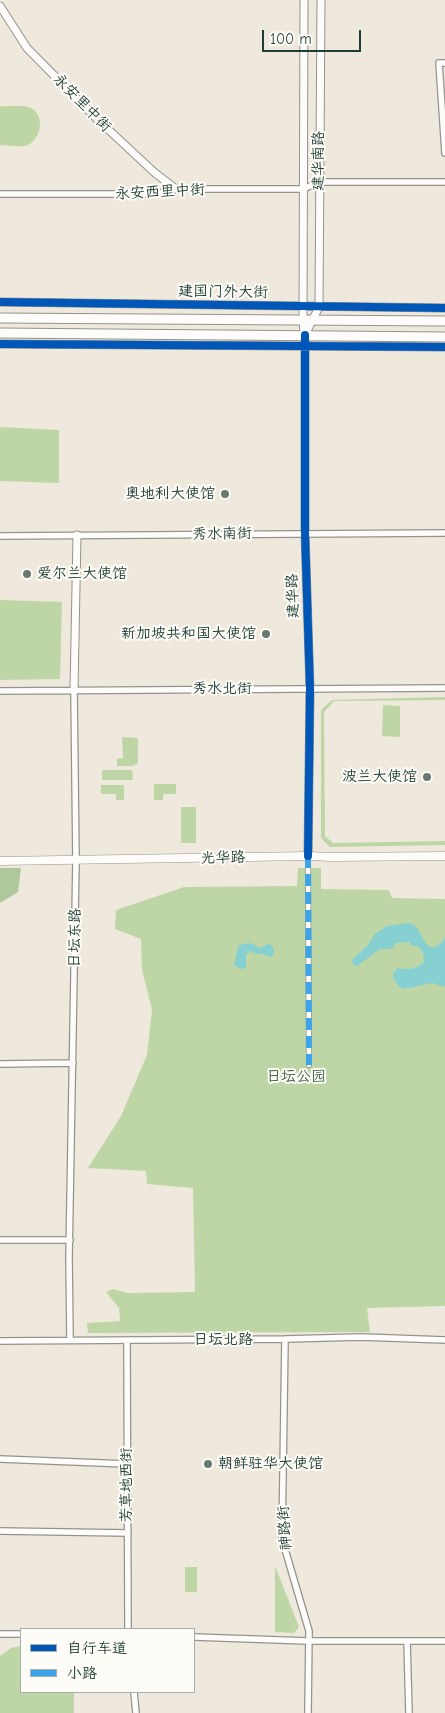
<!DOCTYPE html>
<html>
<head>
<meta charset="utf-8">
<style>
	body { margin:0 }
	#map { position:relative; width:445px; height:1713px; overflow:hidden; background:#efe8dd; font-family:"Comic Neue","LXGW WenKai TC",sans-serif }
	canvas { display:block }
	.legend { position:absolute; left:20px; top:1628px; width:175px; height:65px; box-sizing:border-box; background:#fdfcf7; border:1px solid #a4b0a9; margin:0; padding:6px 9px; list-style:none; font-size:15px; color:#1f3d34 }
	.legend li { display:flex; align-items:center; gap:10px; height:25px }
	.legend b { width:25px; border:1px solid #a4b0a9 }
	.scale { position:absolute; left:262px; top:30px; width:99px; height:22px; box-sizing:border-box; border:2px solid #1f3d34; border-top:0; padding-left:6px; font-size:15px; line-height:18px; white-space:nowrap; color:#1f3d34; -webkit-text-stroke:4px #fdfcf7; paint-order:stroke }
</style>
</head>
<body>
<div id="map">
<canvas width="445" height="1713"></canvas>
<ul class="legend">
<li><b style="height:6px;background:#0057b8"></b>自行车道</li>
<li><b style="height:6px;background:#3da4eb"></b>小路</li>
</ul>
<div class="scale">100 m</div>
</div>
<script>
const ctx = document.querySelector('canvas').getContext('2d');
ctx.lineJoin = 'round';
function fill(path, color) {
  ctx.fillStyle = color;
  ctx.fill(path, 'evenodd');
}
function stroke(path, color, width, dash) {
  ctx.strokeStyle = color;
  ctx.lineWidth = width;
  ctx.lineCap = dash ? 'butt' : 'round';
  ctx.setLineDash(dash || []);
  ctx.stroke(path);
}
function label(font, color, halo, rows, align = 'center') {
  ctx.font = font + ' "Comic Neue","LXGW WenKai TC",sans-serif';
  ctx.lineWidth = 4;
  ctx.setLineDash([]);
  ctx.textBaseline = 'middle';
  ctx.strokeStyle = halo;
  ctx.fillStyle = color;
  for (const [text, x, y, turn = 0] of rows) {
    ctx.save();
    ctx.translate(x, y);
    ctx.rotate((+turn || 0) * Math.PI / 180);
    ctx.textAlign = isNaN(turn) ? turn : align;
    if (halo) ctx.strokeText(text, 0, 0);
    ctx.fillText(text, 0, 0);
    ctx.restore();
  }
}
const green = new Path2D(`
	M0,106C8,107 20,105 28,107C46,112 42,138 28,145C21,148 8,145 0,145Z
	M0,427L59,430V483L0,481Z
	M0,600L62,602L60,679L0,680Z
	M445,697V700L334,701L324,712L325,836L333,843L445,841V845L330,847L321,838V710L332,700Z
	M383,705L400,706V737L382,736Z
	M122,737L138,738V763L133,766H117V759L123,758Z
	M102,770H132L133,780H102Z
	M154,784H176V794H163V800H154Z
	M101,785H124V800H116V794H101Z
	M181,807H196V843H181Z
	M298,868H321V889L389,890L392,898L445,899V1306L367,1308L370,1332L88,1333L87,1323L120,1321L119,1308L106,1292L113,1289L128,1293L195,1292L193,1188L147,1184L146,1171L88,1168L121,1116L147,1055L152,1010L142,970L141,939L115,929L116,910L184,887L297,886Z
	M275,1566L299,1627L294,1633L275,1632Z
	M185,1567H197V1592H185Z
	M21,1646V1692H74V1713H0V1656L11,1648Z`);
const forest = new Path2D(`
	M0,868H21L18,892L0,903V908Z`);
const water = new Path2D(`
	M408,923C411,924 413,924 415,926C422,931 424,952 437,946C440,945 443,940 445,938V987L432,983L404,989C396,985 388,975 398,968C409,970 415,970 424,962L423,952L418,946L410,945V942L396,943L392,949H380L357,966L354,965L352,962L353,959L367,946L375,934L387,926Z
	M250,943L260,948L270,943L273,947L274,954L271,957L262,954H257L250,951L246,955V968L240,969L234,965L238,947L242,944Z`);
const pedestrian = new Path2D(`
	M308,856L309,1065`);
const minor = new Path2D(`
	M445,63H439L445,153
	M0,194H155L176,189H303L319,182H445
	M0,536L445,533
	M0,691L445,688
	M0,1064L73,1063
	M0,1240H70
	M285,1339L282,1539L309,1631L308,1713
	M70,1340L69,1257L76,861L74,690
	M0,1341L285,1339L361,1337L445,1340
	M127,1341L128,1629
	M0,1459L127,1464
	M0,1531L128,1533
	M0,1634H21
	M194,1637L308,1641H445
	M407,1641L409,1713
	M134,1692L136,1713`);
const tertiary = new Path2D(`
	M304,0L303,320L305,346V533L310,689L308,856
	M0,6L27,48L97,119L155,173L176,189
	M0,302L445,308
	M305,335L319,307L321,0
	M0,344L445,347
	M74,690L77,535`);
const secondary = new Path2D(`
	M0,861L308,856L332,857L445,856`);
const trunk = new Path2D(`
	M0,318L445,321
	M0,333L445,337`);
const quiet = new Path2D(`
	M308,856L309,1065`);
const cycleway = new Path2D(`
	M0,302L445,308
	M305,335V533L310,689L308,856
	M0,344L445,347`);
const markers = [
	[225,494,5,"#68796f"],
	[27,574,5,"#68796f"],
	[266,634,5,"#68796f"],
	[427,777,5,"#68796f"],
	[208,1464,5,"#68796f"]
];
const streetNames = [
	["永安里中街",82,103,45],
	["建华南路",319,161,-90],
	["永安西里中街",160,192,-3],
	["建国门外大街",223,292,1],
	["秀水南街",222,534,-1],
	["建华路",293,596,-92],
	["秀水北街",222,689],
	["光华路",223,858,-1],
	["日坛东路",75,938,-89],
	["日坛北路",223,1340],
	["芳草地西街",127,1485,-90],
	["神路街",285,1528,-94]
];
const poiNames = [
	["奥地利大使馆",215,494],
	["爱尔兰大使馆",37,574,"left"],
	["新加坡共和国大使馆",256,634],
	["波兰大使馆",417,777],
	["朝鲜驻华大使馆",218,1464,"left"]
];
const parkNames = [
	["日坛公园",296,1077]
];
fill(green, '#bed6a5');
fill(forest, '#aec79d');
fill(water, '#86d0d2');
stroke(pedestrian, '#93948d', 6);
stroke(minor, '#93948d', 8);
stroke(tertiary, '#93948d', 9);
stroke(secondary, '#93948d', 9);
stroke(trunk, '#93948d', 11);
stroke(pedestrian, '#fdfcfa', 4.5);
stroke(minor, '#fdfcfa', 5.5);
stroke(tertiary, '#fdfcfa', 7);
stroke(secondary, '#fdfcfa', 8);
stroke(trunk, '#fdfcfa', 9);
stroke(quiet, '#3da4eb', 6, [12, 6]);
stroke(cycleway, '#0057b8', 8);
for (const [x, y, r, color] of markers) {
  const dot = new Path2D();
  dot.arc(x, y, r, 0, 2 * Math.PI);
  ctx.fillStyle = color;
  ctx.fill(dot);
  stroke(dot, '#fdfcf7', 2);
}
label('15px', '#1f3d34', '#fdfcf7', streetNames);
label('15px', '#1f3d34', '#fdfcf7', poiNames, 'right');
label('15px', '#3c6045', '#fdfcf7', parkNames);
</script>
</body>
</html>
